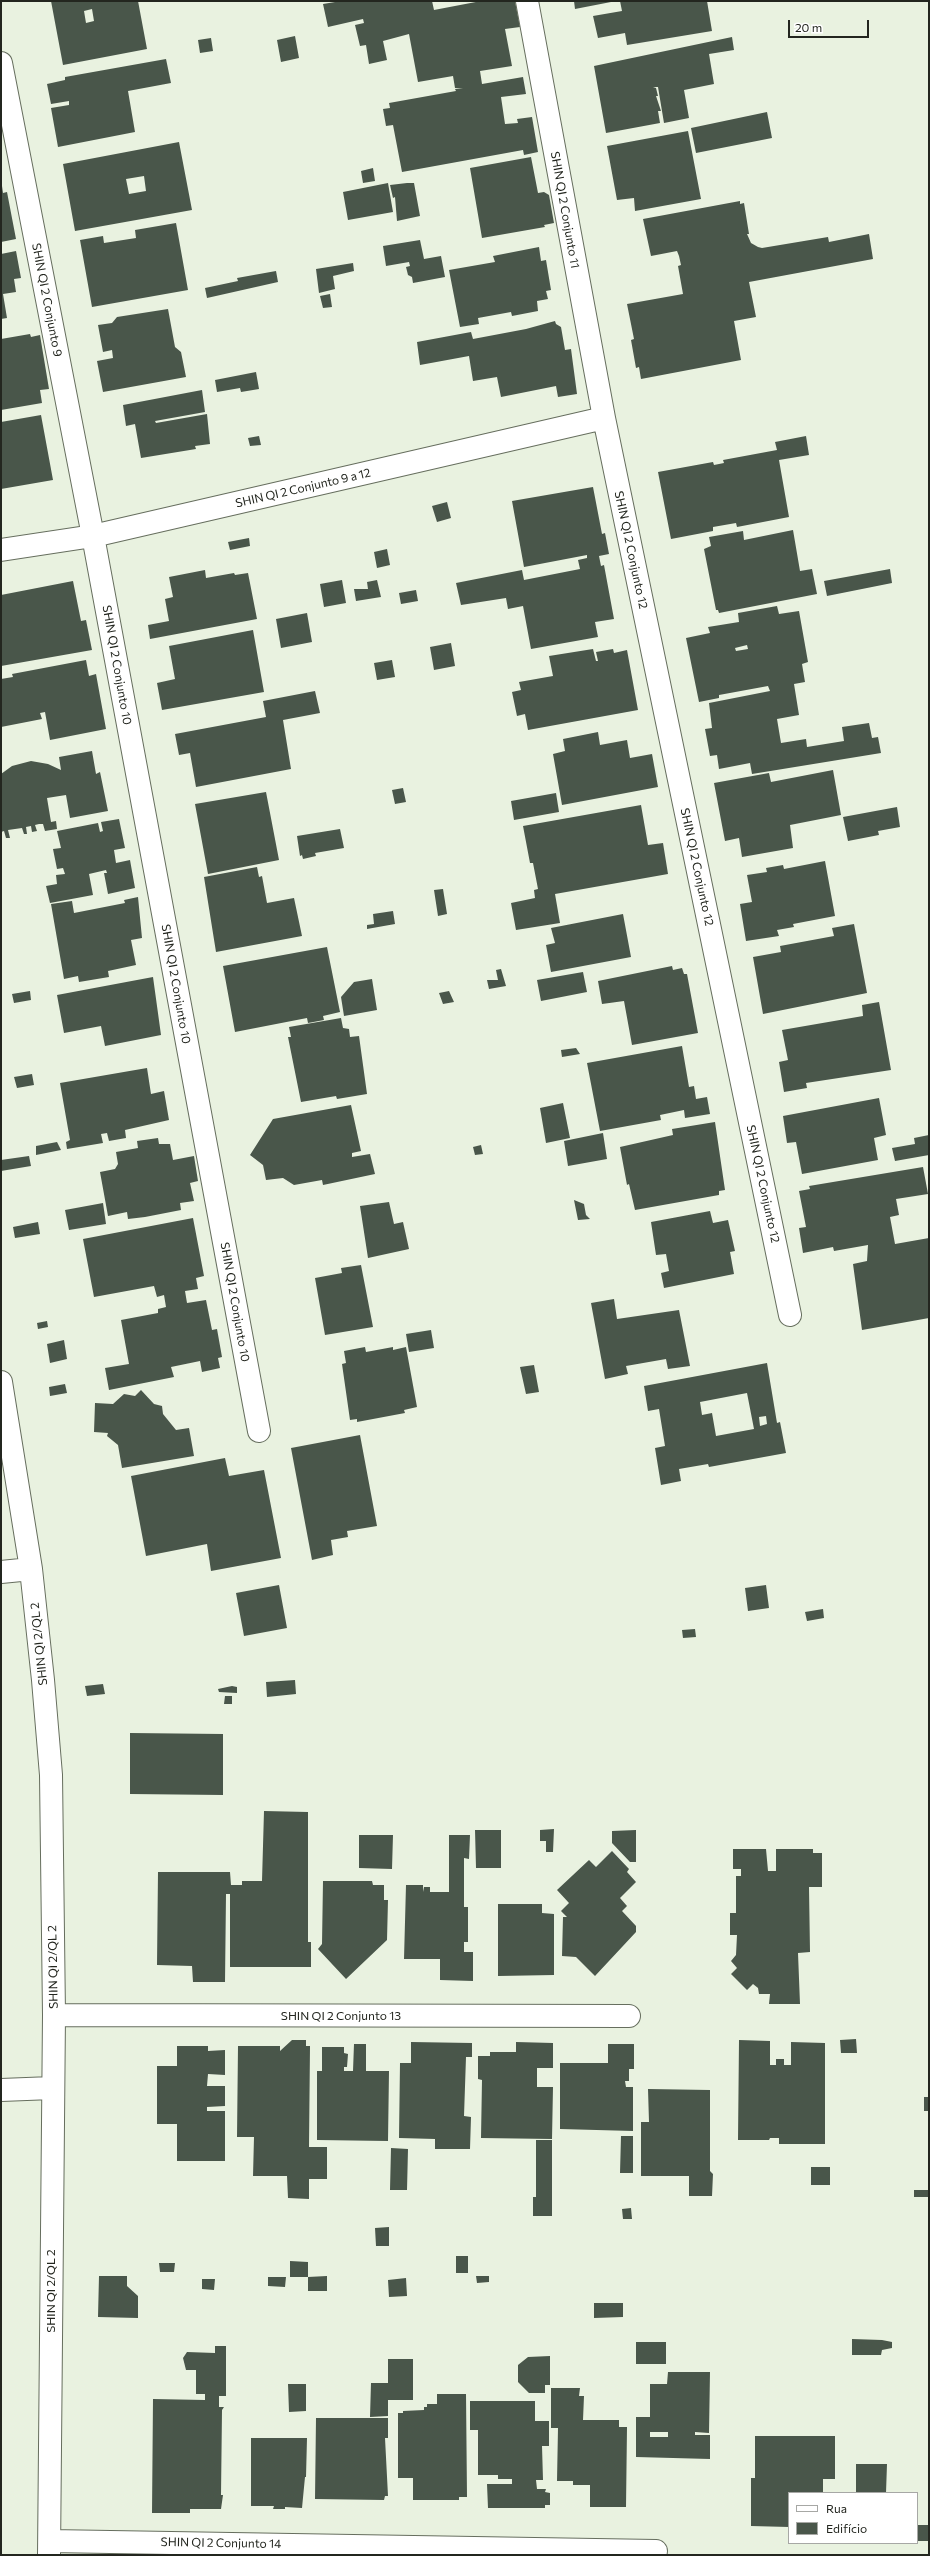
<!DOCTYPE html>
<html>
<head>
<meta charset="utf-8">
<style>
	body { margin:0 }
	#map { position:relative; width:930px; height:2556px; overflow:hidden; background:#e9f2e0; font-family:Commissioner,sans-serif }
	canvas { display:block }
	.frame { position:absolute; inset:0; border:2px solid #23261f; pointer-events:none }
	.legend { position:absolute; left:788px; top:2492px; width:130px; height:52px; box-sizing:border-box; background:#fff; border:1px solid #a7a8a5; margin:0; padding:5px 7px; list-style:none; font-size:12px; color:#23261f }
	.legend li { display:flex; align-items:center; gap:8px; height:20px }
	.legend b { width:20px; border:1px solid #a7a8a5 }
	.scale { position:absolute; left:788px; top:20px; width:81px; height:18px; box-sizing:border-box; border:2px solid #23261f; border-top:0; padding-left:5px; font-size:12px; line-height:14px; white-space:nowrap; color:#23261f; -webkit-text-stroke:3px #fff; paint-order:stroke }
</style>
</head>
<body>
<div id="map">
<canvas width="930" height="2556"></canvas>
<div class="frame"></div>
<ul class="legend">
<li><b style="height:5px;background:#fff"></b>Rua</li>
<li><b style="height:11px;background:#49564a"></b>Edifício</li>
</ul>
<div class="scale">20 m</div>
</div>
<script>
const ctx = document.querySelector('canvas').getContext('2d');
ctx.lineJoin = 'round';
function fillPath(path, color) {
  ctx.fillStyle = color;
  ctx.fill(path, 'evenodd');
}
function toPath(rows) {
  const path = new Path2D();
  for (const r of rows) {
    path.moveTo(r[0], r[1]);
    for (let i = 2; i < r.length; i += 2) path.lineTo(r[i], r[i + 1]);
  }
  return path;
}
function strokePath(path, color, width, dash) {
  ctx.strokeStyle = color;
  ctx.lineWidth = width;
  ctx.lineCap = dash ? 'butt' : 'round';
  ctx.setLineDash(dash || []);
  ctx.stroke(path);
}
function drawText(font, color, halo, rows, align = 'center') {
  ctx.font = font + ' Commissioner,sans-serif';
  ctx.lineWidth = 4;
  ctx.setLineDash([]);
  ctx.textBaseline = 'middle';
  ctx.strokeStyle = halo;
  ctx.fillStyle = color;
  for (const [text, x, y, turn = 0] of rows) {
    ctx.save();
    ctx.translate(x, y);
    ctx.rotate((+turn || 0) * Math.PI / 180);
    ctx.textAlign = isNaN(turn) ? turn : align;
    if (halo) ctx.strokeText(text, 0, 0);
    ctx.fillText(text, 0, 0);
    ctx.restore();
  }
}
const building = toPath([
	[51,1,138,1,147,49,63,65],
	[92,9,94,21,86,23,84,11],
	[341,1,432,1,434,10,481,1,515,1,520,27,505,29,512,66,480,71,482,84,523,77,526,94,501,97,505,124,518,123,517,119,532,117,538,152,524,155,523,150,402,172,393,125,386,126,383,109,390,108,389,103,456,91,455,89,463,88,455,88,453,76,418,82,409,34,383,41,387,60,369,64,366,45,360,46,355,25,364,23,363,19,328,27,323,4],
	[574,1,611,1,611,2,575,9],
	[620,1,707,1,712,31,627,45,625,33,598,38,593,16,622,11],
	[295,36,299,58,281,62,277,40],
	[732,37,734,50,709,54,714,84,684,90,689,118,664,123,658,87,653,87,656,88,658,96,656,96,661,111,658,111,660,123,606,133,594,66],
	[211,38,213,51,200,53,198,40],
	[166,59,171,83,128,91,135,132,58,147,51,108,69,105,69,101,51,104,47,84,65,80,65,77],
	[767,112,772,138,696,153,691,128],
	[688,131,701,199,635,211,634,198,617,200,607,146],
	[179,142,192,210,75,231,63,164],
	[144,176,146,191,129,194,126,179],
	[531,157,538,193,544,192,549,195,554,223,544,225,545,227,482,238,470,168],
	[373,168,375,181,363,183,361,171],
	[388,183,393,212,348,220,343,192],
	[407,183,414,183,420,216,397,221,395,197,393,198,390,185],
	[2,186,3,193,7,192,16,239,1,242],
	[740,201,740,204,744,203,749,234,747,234,751,243,758,247,762,248,828,237,829,242,869,234,873,259,749,282,756,317,734,321,741,360,641,379,639,367,636,368,631,340,634,339,627,304,683,294,678,266,681,265,679,256,677,251,651,256,643,219],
	[176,223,188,290,92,307,80,240,103,236,104,243,136,238,135,230],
	[420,240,424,259,441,256,445,277,413,283,412,277,408,275,406,267,410,266,409,262,386,266,383,246],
	[539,247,541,261,546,260,551,290,546,291,548,299,537,301,538,311,512,316,511,312,478,318,479,324,460,327,449,270,495,262,493,256],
	[16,251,21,278,14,279,16,292,3,294,7,318,1,319,1,254],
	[353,263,354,271,333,276,335,289,319,293,316,269],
	[276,271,278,282,207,298,205,288,238,281,237,278],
	[330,294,332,307,323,308,320,296],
	[168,309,175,347,181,352,186,377,103,392,97,361,113,358,112,350,103,352,98,325,112,323,117,317],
	[555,321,556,324,561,327,565,350,571,349,577,394,558,397,556,386,501,397,497,377,473,381,469,356,420,365,417,342,471,332,473,339,526,329],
	[30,334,31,337,40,335,49,389,40,390,42,403,1,410,1,339],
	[256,372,259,389,241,392,240,388,217,392,215,380],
	[202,390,205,412,155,421,156,423,207,414,210,444,195,446,196,449,141,458,135,424,126,426,123,405],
	[41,415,53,480,1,489,1,422],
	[259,436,261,445,250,446,248,438],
	[806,436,809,455,779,460,789,517,737,527,736,523,713,527,713,531,671,539,658,472,713,462,714,465,724,463,723,460,777,450,775,442],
	[593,487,602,534,605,533,609,554,599,556,601,566,604,565,614,619,595,622,598,637,531,649,523,606,508,609,506,598,461,605,456,583,522,570,524,580,580,569,578,560,587,558,587,555,524,567,512,501],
	[447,502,451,518,437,522,432,506],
	[793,530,800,571,812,569,817,594,719,613,718,610,716,610,704,549,711,546,709,537,743,531,744,540],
	[249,538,250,546,230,550,228,542],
	[387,549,390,565,377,568,374,552],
	[890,569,892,583,827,596,824,581],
	[205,570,206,578,234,573,235,575,248,573,257,619,150,639,148,625,169,621,165,599,173,597,169,577],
	[342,580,346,603,324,607,320,584],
	[377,580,381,597,356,601,354,589,368,589,367,582],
	[73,581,81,621,86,620,92,650,1,666,1,595],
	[416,590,418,601,401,604,399,593],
	[777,606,779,614,799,611,808,662,802,664,805,682,794,684,799,715,777,719,781,743,806,739,807,747,844,741,842,727,869,723,872,738,878,737,881,753,752,774,750,763,719,769,717,755,710,756,705,729,712,728,709,703,770,691,768,686,719,695,719,698,699,702,686,638,710,633,708,627,739,622,738,613],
	[747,645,748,649,736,651,735,648],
	[307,613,312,642,281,648,276,619],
	[253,630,264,692,162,710,157,683,175,679,169,646],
	[451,643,455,666,434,670,430,647],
	[593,649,596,661,598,661,596,652,613,649,614,653,627,650,638,710,528,730,525,714,517,716,512,692,521,690,519,682,553,676,549,656],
	[86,660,89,676,96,674,106,729,50,740,45,712,40,713,42,719,1,727,1,679,13,677,12,674],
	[392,660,395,677,377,680,374,663],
	[315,691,320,713,283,720,291,769,196,787,190,753,179,755,175,734,266,717,263,701],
	[598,732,600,745,627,740,630,758,652,754,658,787,562,805,553,754,565,751,563,739],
	[92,751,96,774,100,772,108,811,70,818,66,795,47,798,51,822,56,821,57,829,45,831,43,824,39,824,35,825,37,831,32,832,31,826,26,827,27,834,24,834,22,828,8,830,10,838,6,838,4,831,1,832,1,774,12,766,31,761,48,764,61,770,59,757],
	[833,770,841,815,790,825,793,848,742,857,739,838,725,841,714,783,769,773,771,782],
	[403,788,406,802,395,804,392,790],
	[266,792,279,860,208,874,195,804],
	[556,793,559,812,514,820,511,801],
	[641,805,648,845,663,843,668,874,555,894,560,923,516,930,511,903,535,898,534,890,538,889,533,863,530,863,523,826],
	[897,807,900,827,878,831,879,835,848,841,843,817],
	[119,819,125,848,114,850,116,863,130,860,135,888,108,894,104,873,107,873,106,870,89,874,93,895,50,903,46,886,57,884,56,875,65,874,63,868,57,869,53,849,61,848,57,831,98,823,100,832,103,831,101,822],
	[340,829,344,848,315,853,316,856,303,859,302,855,300,856,297,836],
	[825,861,835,916,793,924,794,927,777,930,779,936,746,941,740,904,752,902,747,875,767,872,766,868,783,865,784,869],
	[257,867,259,877,262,876,267,903,294,898,302,936,216,952,204,877],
	[443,889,447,914,438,916,434,890],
	[138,897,142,938,131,940,136,965,108,971,109,977,79,982,78,976,64,979,51,904,72,901,74,913,125,903,124,900],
	[393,911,395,924,367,929,367,925,374,924,373,914],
	[623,914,631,957,551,972,546,945,555,943,551,928],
	[854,924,867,993,763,1014,753,957,781,952,780,946,834,936,832,928],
	[327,947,340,1012,323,1016,324,1020,308,1023,307,1018,235,1032,223,966],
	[672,966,673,970,682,968,684,974,687,974,698,1033,632,1045,624,1001,602,1004,598,981],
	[501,969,506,986,489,989,487,980,498,980,496,970],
	[583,972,587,992,541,1001,537,980],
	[153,977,161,1035,105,1046,101,1026,64,1033,57,995],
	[372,979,377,1010,344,1016,341,997,354,982],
	[30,991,31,1000,14,1003,12,994],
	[449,991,454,1002,443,1004,439,993],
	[879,1002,891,1070,806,1083,807,1088,784,1092,779,1062,788,1060,782,1030,863,1016,862,1005],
	[341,1018,343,1028,349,1029,350,1037,359,1036,367,1094,337,1099,336,1096,301,1102,288,1037,291,1037,289,1027],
	[682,1046,689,1087,694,1086,696,1099,707,1097,710,1114,685,1118,684,1110,660,1115,661,1120,600,1131,587,1063],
	[576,1048,580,1054,562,1057,561,1050],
	[147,1068,151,1094,164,1091,169,1120,125,1130,126,1138,109,1141,107,1133,101,1134,103,1143,67,1149,66,1142,70,1140,60,1083],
	[32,1074,34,1085,17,1088,14,1077],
	[879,1098,886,1135,874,1138,878,1160,802,1174,796,1142,787,1143,783,1116],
	[563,1103,570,1138,546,1143,540,1108],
	[351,1105,361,1151,352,1153,352,1157,370,1154,375,1174,323,1185,322,1180,294,1185,283,1178,266,1180,263,1165,250,1155,273,1119],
	[715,1122,725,1190,719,1191,719,1195,635,1210,629,1184,627,1185,620,1147,673,1135,672,1129],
	[603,1133,607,1159,568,1166,564,1141],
	[929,1135,929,1155,895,1161,892,1148,915,1144,914,1138],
	[158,1138,159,1144,170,1144,173,1160,194,1156,198,1181,190,1183,194,1201,180,1203,181,1210,145,1217,128,1219,127,1212,108,1216,100,1172,115,1169,118,1164,116,1152,138,1148,137,1141],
	[57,1142,61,1150,36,1155,36,1146],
	[481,1145,483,1154,475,1155,473,1147],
	[29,1156,31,1166,1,1171,1,1160],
	[923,1167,928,1194,896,1199,899,1215,890,1217,895,1244,929,1238,929,1318,862,1330,853,1264,867,1261,868,1245,834,1251,833,1247,803,1253,799,1228,806,1227,799,1191,810,1189,809,1186],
	[574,1200,584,1204,586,1215,590,1219,578,1220],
	[389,1202,394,1224,403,1222,409,1249,368,1258,360,1206],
	[103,1203,106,1224,69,1230,65,1210],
	[710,1211,713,1223,728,1220,735,1251,730,1252,734,1274,664,1288,661,1273,669,1271,666,1254,656,1255,651,1222],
	[193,1218,204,1276,196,1278,198,1289,185,1291,187,1303,206,1300,212,1330,217,1329,222,1357,218,1358,220,1368,202,1372,200,1361,171,1367,174,1377,109,1390,105,1368,129,1364,121,1320,158,1313,158,1309,166,1307,164,1295,157,1297,154,1286,94,1297,83,1239],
	[38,1222,40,1234,15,1238,13,1227],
	[361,1265,373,1327,325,1335,315,1278,342,1273,341,1268],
	[614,1299,617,1319,679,1310,690,1366,668,1369,666,1359,626,1366,628,1374,605,1379,591,1303],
	[47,1321,48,1327,38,1329,37,1323],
	[431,1330,434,1348,409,1352,406,1334],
	[64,1340,67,1359,50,1363,47,1344],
	[365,1347,366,1352,393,1347,393,1350,406,1347,417,1407,404,1410,405,1413,357,1422,357,1419,350,1420,342,1364,346,1363,344,1351],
	[767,1363,777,1423,780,1422,786,1453,709,1467,708,1464,679,1469,681,1481,661,1485,655,1448,665,1446,659,1409,648,1411,644,1386],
	[747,1393,754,1429,716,1436,712,1413,702,1415,700,1402],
	[766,1416,767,1424,760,1426,759,1417],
	[534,1365,539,1392,526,1394,520,1367],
	[65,1384,67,1393,50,1396,49,1387],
	[141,1390,154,1404,162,1406,163,1414,176,1430,189,1428,194,1456,122,1468,118,1445,107,1436,108,1433,94,1432,95,1403,113,1404,124,1394,135,1396],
	[360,1435,377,1526,347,1531,348,1537,331,1540,333,1555,312,1560,291,1448],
	[225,1458,229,1476,264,1470,281,1558,211,1571,207,1544,146,1556,131,1476],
	[279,1585,287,1628,244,1636,236,1593],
	[766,1585,769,1608,748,1611,745,1588],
	[823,1609,824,1618,807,1621,805,1612],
	[695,1629,696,1637,683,1638,682,1630],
	[295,1680,296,1694,267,1697,266,1682],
	[103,1684,105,1694,87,1696,85,1686],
	[232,1686,237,1687,237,1693,219,1692,218,1689],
	[225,1696,232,1696,232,1704,224,1704],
	[130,1733,223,1734,223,1795,130,1794],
	[264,1811,308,1812,308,1942,311,1942,311,1967,230,1967,230,1894,226,1894,225,1982,193,1982,192,1966,157,1965,158,1872,230,1872,231,1885,242,1885,242,1881,262,1881],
	[554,1829,553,1852,546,1852,546,1841,540,1841,540,1830],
	[475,1830,501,1830,501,1868,476,1868],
	[636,1830,636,1862,630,1862,612,1843,612,1831],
	[359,1835,393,1835,392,1869,359,1868],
	[449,1835,470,1835,469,1859,464,1858,464,1907,468,1907,468,1942,464,1942,464,1952,473,1952,473,1981,440,1980,440,1959,404,1959,406,1885,423,1885,423,1892,424,1887,430,1887,430,1892,449,1892],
	[733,1849,766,1849,768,1871,776,1871,776,1849,813,1849,813,1853,822,1853,822,1887,809,1887,810,1952,798,1953,800,2004,769,2004,770,1994,759,1994,758,1988,753,1984,747,1990,731,1974,737,1968,731,1961,736,1955,737,1935,730,1935,730,1913,736,1913,736,1876,741,1876,741,1869,733,1869],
	[612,1851,629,1869,627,1872,636,1882,620,1898,627,1906,622,1911,636,1926,636,1932,595,1976,576,1957,562,1956,563,1917,567,1917,561,1911,569,1903,557,1890,589,1860,596,1867],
	[323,1881,372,1881,373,1885,384,1885,384,1900,388,1900,387,1940,346,1979,318,1949,322,1944],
	[498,1904,542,1904,542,1913,554,1914,554,1975,498,1976],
	[856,2039,857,2053,841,2053,840,2040],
	[292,2040,306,2040,306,2046,310,2046,309,2147,327,2147,327,2179,309,2179,309,2199,288,2198,287,2176,253,2176,254,2137,237,2137,238,2046,280,2046,280,2051],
	[739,2040,770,2041,770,2065,776,2065,776,2059,784,2059,784,2065,791,2065,791,2042,825,2043,825,2144,779,2144,779,2138,770,2138,769,2140,738,2140],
	[411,2042,472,2043,472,2057,466,2057,464,2116,471,2117,470,2149,435,2149,435,2139,399,2138,400,2063,411,2063],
	[516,2042,553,2043,553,2068,537,2068,537,2087,553,2087,552,2139,481,2138,482,2080,478,2079,478,2056,490,2056,490,2052,516,2052],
	[354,2044,366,2044,366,2071,389,2071,388,2141,317,2140,317,2071,322,2071,322,2047,344,2047,344,2053,348,2054,347,2067,344,2067,344,2071,353,2071],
	[608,2044,634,2044,634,2069,629,2069,629,2081,625,2081,626,2087,633,2087,633,2131,560,2129,560,2063,608,2063],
	[177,2046,208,2046,208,2051,225,2050,225,2075,208,2074,207,2086,225,2086,225,2106,207,2107,207,2111,225,2111,225,2161,177,2161,177,2124,157,2124,157,2066,177,2066],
	[648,2089,710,2090,710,2171,713,2174,712,2196,689,2196,689,2176,641,2176,641,2122,649,2122],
	[924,2097,929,2097,929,2111,924,2111],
	[621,2136,633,2136,633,2173,620,2173],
	[536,2140,552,2140,552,2216,533,2216,533,2197,536,2197],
	[391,2148,408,2149,407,2190,390,2190],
	[811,2167,830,2167,830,2185,811,2185],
	[914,2190,929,2190,929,2197,914,2197],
	[631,2208,632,2219,623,2219,622,2209],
	[389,2227,389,2246,376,2246,375,2228],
	[456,2256,468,2256,468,2273,456,2273],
	[290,2261,308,2262,308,2277,290,2277],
	[159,2263,175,2263,174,2272,160,2272],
	[99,2276,127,2276,127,2286,138,2296,138,2318,98,2317],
	[327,2276,327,2291,308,2291,308,2277],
	[476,2276,489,2276,489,2282,477,2283],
	[268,2277,286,2277,285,2287,268,2286],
	[406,2278,407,2296,389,2297,388,2280],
	[202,2279,215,2279,214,2290,202,2289],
	[594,2303,623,2303,623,2317,594,2318],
	[852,2339,882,2340,892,2342,892,2348,882,2350,881,2355,852,2355],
	[636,2342,666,2342,666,2364,636,2364],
	[215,2346,226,2346,226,2396,219,2396,219,2407,224,2407,222,2410,221,2495,223,2495,221,2509,190,2509,190,2513,152,2513,153,2399,205,2400,205,2394,196,2394,196,2370,186,2370,183,2358,187,2352,215,2353],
	[550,2356,550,2385,545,2385,545,2393,529,2393,518,2382,518,2365,528,2357],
	[388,2359,413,2359,413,2400,388,2400,388,2416,370,2417,371,2383,388,2383],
	[668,2372,710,2372,709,2433,695,2432,695,2435,710,2435,710,2459,636,2457,636,2417,650,2417,650,2384,667,2384],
	[650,2432,668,2432,668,2437,650,2437],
	[288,2384,306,2384,306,2411,289,2412],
	[551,2388,580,2388,579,2396,584,2396,583,2420,619,2420,619,2427,627,2427,626,2507,590,2507,590,2485,573,2485,573,2481,557,2481,558,2428,551,2428],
	[437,2394,466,2394,467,2497,459,2497,459,2500,413,2500,413,2478,398,2478,398,2413,403,2413,403,2411,424,2410,424,2407,427,2407,427,2404,437,2404],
	[470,2401,535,2401,535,2421,549,2421,549,2446,542,2446,543,2480,536,2480,537,2489,546,2489,545,2492,550,2493,550,2505,545,2505,545,2508,488,2508,487,2484,512,2484,512,2479,498,2479,498,2475,478,2475,478,2430,470,2430],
	[316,2418,388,2418,388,2438,385,2438,388,2496,385,2496,384,2500,315,2499],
	[755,2436,835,2436,835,2479,823,2479,823,2493,789,2493,789,2527,751,2526,751,2478,755,2478],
	[251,2438,307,2438,306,2477,305,2477,302,2508,285,2507,285,2509,273,2509,274,2506,251,2506],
	[856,2464,887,2464,886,2493,856,2493],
	[917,2525,929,2525,929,2541,917,2541]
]);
const minor = toPath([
	[527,1,604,418,790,1315],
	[1,63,93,536,259,1431],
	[1,550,93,536,604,418],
	[1,1382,31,1569,43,1680,51,1775,54,2015,49,2555],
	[1,1572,31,1569],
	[54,2015,629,2016],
	[1,2090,52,2088],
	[50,2541,656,2551]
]);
const streetNames = [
	["SHIN QI 2 Conjunto 11",565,210,80],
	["SHIN QI 2 Conjunto 9",47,300,79],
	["SHIN QI 2 Conjunto 9 a 12",303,488,-13],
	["SHIN QI 2 Conjunto 12",631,550,78],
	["SHIN QI 2 Conjunto 10",117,665,80],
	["SHIN QI 2 Conjunto 12",697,867,78],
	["SHIN QI 2 Conjunto 10",176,984,80],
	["SHIN QI 2 Conjunto 12",763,1184,78],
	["SHIN QI 2 Conjunto 10",235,1302,80],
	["SHIN QI 2/QL 2",39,1644,-96],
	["SHIN QI 2/QL 2",53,1967,-91],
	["SHIN QI 2 Conjunto 13",341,2016],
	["SHIN QI 2/QL 2",51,2291,-90],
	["SHIN QI 2 Conjunto 14",221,2543,1]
];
fillPath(building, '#49564a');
strokePath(minor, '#666e5e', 24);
strokePath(minor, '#fff', 22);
drawText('12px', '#23261f', '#fff', streetNames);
</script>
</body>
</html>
